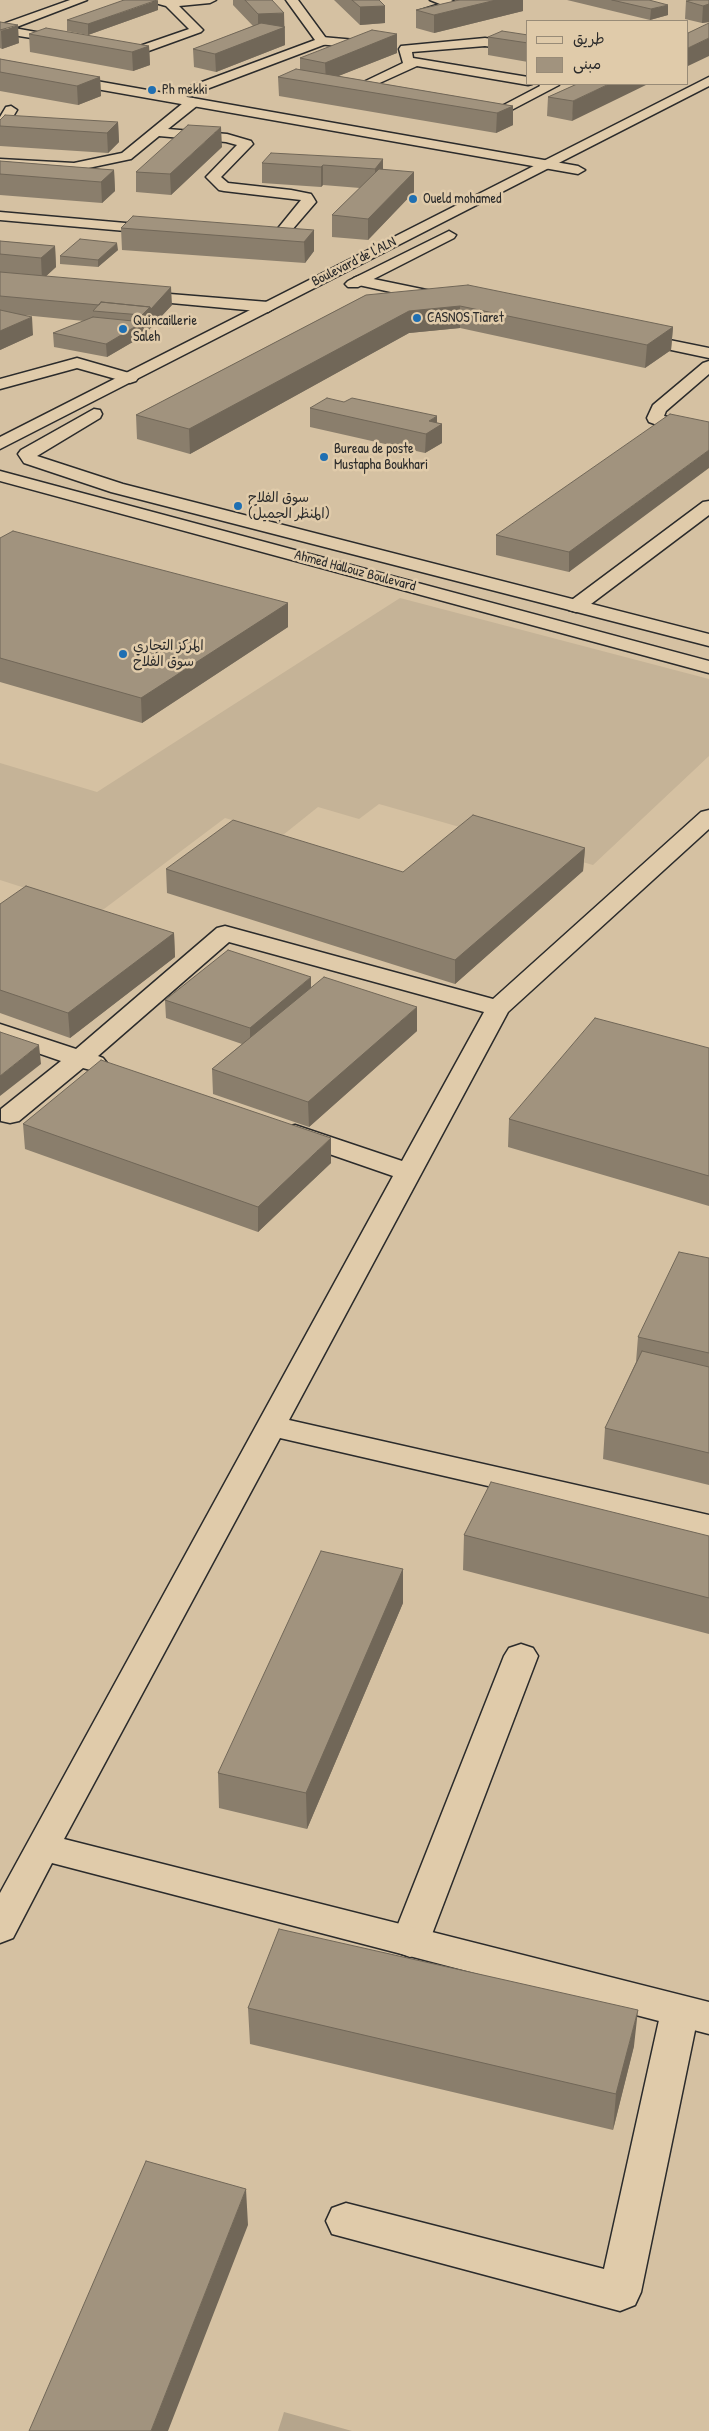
<!DOCTYPE html>
<html>
<head>
<meta charset="utf-8">
<style>
	body { margin:0 }
	#map { position:relative; width:709px; height:2431px; overflow:hidden; background:#d5c1a2; font-family:"Patrick Hand","Playpen Sans Arabic",sans-serif }
	canvas { display:block }
	.legend { position:absolute; left:526px; top:20px; width:162px; height:65px; box-sizing:border-box; background:#e0cbaa; border:1px solid #988b77; margin:0; padding:6px 9px; list-style:none; font-size:15px; color:#2b2b2b }
	.legend li { display:flex; align-items:center; gap:10px; height:25px }
	.legend b { width:25px; border:1px solid #988b77 }
</style>
</head>
<body>
<div id="map">
<canvas width="709" height="2431"></canvas>
<ul class="legend">
<li><b style="height:6px;background:#e0cbaa"></b>طريق</li>
<li><b style="height:14px;background:#a1937e"></b>مبنى</li>
</ul>
</div>
<script>
const ctx = document.querySelector('canvas').getContext('2d');
ctx.lineJoin = 'round';
function fillPath(path, color) {
  ctx.fillStyle = color;
  ctx.fill(path, 'evenodd');
}
function toPath(rows) {
  const path = new Path2D();
  for (const r of rows) {
    path.moveTo(r[0], r[1]);
    for (let i = 2; i < r.length; i += 2) path.lineTo(r[i], r[i + 1]);
  }
  return path;
}
function strokePath(path, color, width, dash) {
  ctx.strokeStyle = color;
  ctx.lineWidth = width;
  ctx.lineCap = dash ? 'butt' : 'round';
  ctx.setLineDash(dash || []);
  ctx.stroke(path);
}
function drawText(font, color, halo, rows, align = 'center') {
  ctx.font = font + ' "Patrick Hand","Playpen Sans Arabic",sans-serif';
  ctx.lineWidth = 5;
  ctx.setLineDash([]);
  ctx.textBaseline = 'middle';
  ctx.strokeStyle = halo;
  ctx.fillStyle = color;
  for (const [text, x, y, turn = 0] of rows) {
    ctx.save();
    ctx.translate(x, y);
    ctx.rotate((+turn || 0) * Math.PI / 180);
    ctx.textAlign = isNaN(turn) ? turn : align;
    if (halo) ctx.strokeText(text, 0, 0);
    ctx.fillText(text, 0, 0);
    ctx.restore();
  }
}
const built = toPath([
	[400,598,709,679,709,756,593,865,379,804,359,819,318,807,283,835,225,818,100,912,0,880,0,763,97,792]
]);
const green = toPath([
	[284,2412,352,2431,278,2431]
]);
const lane = toPath([
	[70,0,87,0,14,28,69,38,71,41,69,44,0,33,0,25,70,0],
	[154,0,216,0,210,3,179,6,203,30,201,32,132,57,110,53,108,50,110,47,131,49,189,29,166,6,155,3,154,0],
	[430,0,451,0,459,4,457,6,426,15,418,15,418,11,440,4,430,0],
	[322,37,378,42,384,46,378,50,318,44,316,41,318,38,322,37],
	[485,38,528,44,528,52,485,46,412,52,413,58,528,77,528,84,532,84,528,85,417,66,373,86,387,88,389,91,387,94,359,91,353,87,403,63,399,49,401,46,485,38],
	[539,84,559,85,500,116,472,110,471,107,477,103,498,108,540,86,539,84],
	[77,358,136,375,138,378,136,381,130,383,77,368,0,389,0,379,77,358],
	[709,361,709,374,666,411,664,416,709,428,709,438,668,429,649,422,647,418,653,405,703,363,709,361],
	[521,1644,533,1648,538,1656,429,1942,423,1952,410,1957,397,1952,391,1942,504,1656,509,1648,521,1644],
	[680,1996,693,2000,699,2011,641,2292,635,2305,620,2311,332,2234,326,2221,332,2208,346,2203,604,2269,661,2011,667,2000,680,1996]
]);
const street = toPath([
	[286,0,298,0,328,41,326,44,175,101,167,101,165,98,167,95,315,40,286,0],
	[193,98,199,102,198,105,168,129,227,134,251,141,253,144,221,177,228,183,291,190,311,194,313,197,316,202,285,238,268,243,253,242,246,238,253,234,267,235,275,232,301,200,224,191,219,190,206,177,237,145,226,142,159,136,131,159,74,171,0,167,0,159,74,163,122,153,188,99,193,98],
	[11,106,17,110,5,130,0,131,0,117,6,107,11,106],
	[0,212,160,226,167,230,160,234,0,220,0,212],
	[359,276,446,294,454,299,446,304,354,284,351,281,354,278,359,276],
	[133,291,268,302,276,307,268,312,128,299,125,296,133,291],
	[635,333,709,348,709,358,629,341,627,338,635,333],
	[709,501,709,515,583,610,576,612,569,610,566,606,569,602,703,502,709,501],
	[709,810,709,829,508,1012,289,1420,709,1515,709,1537,280,1438,64,1839,709,2002,709,2034,52,1863,13,1938,0,1943,0,1893,393,1176,286,1139,282,1133,286,1127,295,1125,402,1161,484,1012,229,942,98,1056,103,1058,107,1063,103,1068,94,1071,83,1068,19,1121,10,1123,1,1121,1,1109,61,1061,0,1040,0,1024,76,1049,217,928,225,926,493,999,701,812,709,810]
]);
const secondary = toPath([
	[0,64,578,166,585,170,578,174,0,72,0,64]
]);
const primary = toPath([
	[709,77,709,86,0,449,0,437,709,77],
	[449,231,456,235,454,238,358,287,348,287,345,284,348,281,449,231],
	[94,409,100,410,102,414,100,418,37,456,123,484,709,634,709,646,111,492,24,463,18,454,21,450,94,409],
	[0,471,709,661,709,673,0,481,0,471]
]);
const wall = toPath([
	[233,0,272,0,284,27,285,27,285,45,216,72,194,67,193,49,253,26,233,5],
	[334,0,379,0,385,6,385,23,360,25],
	[459,0,523,0,523,11,434,33,416,28,416,10],
	[567,0,649,0,668,15,650,20],
	[709,0,709,22,702,23,685,19,686,1],
	[158,10,88,35,67,31,67,20],
	[0,22,19,43,2,49,0,48],
	[29,34,149,46,150,65,133,71,30,52],
	[397,34,397,53,338,76,513,106,513,125,496,133,279,96,278,77,300,70,300,58],
	[528,35,528,62,488,55,488,37],
	[0,59,100,77,101,96,78,105,0,91],
	[577,84,572,121,547,116,548,97],
	[0,120,118,122,119,142,108,153,0,146],
	[222,147,171,195,136,192,136,172],
	[383,159,383,169,414,192,368,240,332,237,332,215,360,188,323,185,321,187,262,183,262,163],
	[0,161,114,170,115,191,102,203,0,195],
	[121,228,314,230,314,251,305,263,122,250],
	[0,241,55,246,56,267,46,276,172,305,143,336,107,357,54,347,53,333,84,321,23,315,33,335,0,350],
	[118,250,98,267,60,264,60,256],
	[366,295,673,327,671,350,645,368,460,328,409,333,190,454,137,439,136,415],
	[344,402,442,424,442,443,425,453,310,427,310,408],
	[709,422,569,572,496,555,496,535],
	[0,538,288,603,288,627,142,723,0,682],
	[585,848,583,871,455,984,167,893,166,869,403,872],
	[0,904,174,933,175,957,70,1038,0,1013],
	[311,987,417,1031,309,1127,213,1094,212,1069,242,1044,166,1018,165,1000],
	[709,1048,709,1206,508,1147,509,1119],
	[23,1124,331,1163,258,1232,25,1149],
	[709,1258,709,1485,603,1459,605,1428,636,1362,638,1337],
	[464,1535,709,1536,709,1634,463,1570],
	[403,1569,403,1603,307,1829,219,1808,218,1773],
	[248,2008,634,2046,613,2130,250,2044]
]);
const shadedWall = toPath([
	[158,0,158,10,88,35,88,24],
	[496,0,523,0,523,11,434,33,434,15],
	[709,4,709,22,702,23,703,6],
	[668,5,668,15,650,20,651,9],
	[385,6,385,23,360,25,360,7],
	[284,13,285,45,216,72,215,54,258,32,258,14],
	[18,25,19,43,2,49,1,31],
	[397,34,397,53,326,81,325,63],
	[709,38,709,56,688,66,688,48],
	[149,46,150,65,133,71,132,52],
	[100,77,101,96,78,105,77,86],
	[609,84,648,84,572,121,573,101],
	[513,106,513,125,496,133,497,113],
	[118,122,119,142,108,153,107,133],
	[221,127,222,147,171,195,170,174],
	[383,159,383,180,375,189,375,169],
	[323,165,323,185,321,187,321,167],
	[114,170,115,191,102,203,101,182],
	[414,172,414,192,368,240,368,219],
	[314,230,314,251,305,263,304,242],
	[117,243,118,250,98,267,98,260],
	[55,246,56,267,42,280,41,258],
	[171,287,172,305,143,336,107,357,106,344,143,322,142,315],
	[460,306,460,328,409,333,190,454,189,429,409,311],
	[32,317,33,335,0,350,0,331],
	[673,327,671,350,645,368,647,345],
	[437,416,437,427,442,424,442,443,425,453,426,434,429,421],
	[709,450,709,468,569,572,569,552],
	[288,603,288,627,142,723,141,698],
	[585,848,583,871,455,984,455,960],
	[174,933,175,957,70,1038,68,1013],
	[311,977,311,996,250,1047,250,1028],
	[417,1007,417,1031,309,1127,308,1102],
	[39,1045,41,1064,0,1096,0,1076],
	[331,1138,331,1163,258,1232,258,1207],
	[403,1569,403,1603,307,1829,306,1793],
	[638,2010,634,2046,613,2130,616,2094],
	[246,2189,248,2225,168,2431,151,2431]
]);
const building = toPath([
	[124,0,157,0,88,24,67,20,124,0],
	[245,0,272,0,284,13,258,14,245,0],
	[352,0,379,0,385,6,360,7,352,0],
	[459,0,496,0,434,15,416,10,459,0],
	[612,0,649,0,668,5,651,9,612,0],
	[692,0,709,0,709,4,703,6,686,1,692,0],
	[0,22,18,25,0,30,0,22],
	[261,23,285,27,215,54,193,49,261,23],
	[709,23,709,38,688,48,688,33,709,23],
	[46,28,149,46,132,52,29,34,46,28],
	[372,30,397,34,325,63,300,58,372,30],
	[502,31,528,35,528,43,488,37,502,31],
	[0,59,100,77,77,86,0,72,0,59],
	[296,69,513,106,497,113,278,77,296,69],
	[577,84,609,84,573,101,548,97,577,84],
	[5,115,118,122,107,133,0,126,0,120,5,115],
	[188,125,221,127,170,174,136,172,188,125],
	[271,153,383,159,375,169,323,165,321,167,262,163,271,153],
	[0,161,114,170,101,182,0,174,0,161],
	[379,169,414,172,368,219,332,215,379,169],
	[133,216,314,230,304,242,121,228,133,216],
	[80,239,117,243,98,260,60,256,80,239],
	[0,241,55,246,41,258,0,254,0,241],
	[0,272,171,287,151,309,150,307,101,302,99,305,0,296,0,272],
	[468,285,673,327,647,345,460,306,409,311,189,429,136,415,366,295,468,285],
	[101,302,150,307,142,315,93,311,101,302],
	[0,310,32,317,0,331,0,310],
	[93,317,143,322,106,344,53,333,93,317],
	[327,398,344,402,352,398,437,416,429,421,442,424,426,434,310,408,327,398],
	[670,414,709,422,709,450,569,552,496,535,670,414],
	[13,531,288,603,141,698,0,658,0,538,13,531],
	[473,815,585,848,455,960,166,869,233,820,403,872,473,815],
	[26,886,174,933,68,1013,0,990,0,904,26,886],
	[228,950,311,977,250,1028,165,1000,228,950],
	[324,977,417,1007,308,1102,212,1069,324,977],
	[595,1018,709,1048,709,1176,509,1119,595,1018],
	[0,1032,39,1045,0,1076,0,1032],
	[101,1060,331,1138,258,1207,23,1124,101,1060],
	[679,1252,709,1258,709,1353,638,1337,679,1252],
	[642,1351,709,1367,709,1453,605,1428,642,1351],
	[491,1482,709,1536,709,1598,464,1535,491,1482],
	[321,1551,403,1569,306,1793,218,1773,321,1551],
	[279,1929,638,2010,616,2094,248,2008,279,1929],
	[146,2161,246,2189,151,2431,29,2431,146,2161]
]);
const markers = [
	[152,90,5,"#1f6fb2"],
	[413,199,5,"#1f6fb2"],
	[417,318,5,"#1f6fb2"],
	[123,329,5,"#1f6fb2"],
	[324,457,5,"#1f6fb2"],
	[238,506,5,"#1f6fb2"],
	[123,654,5,"#1f6fb2"]
];
const farPoinames = [
	["Ph mekki",162,90],
	["Oueld mohamed",423,199],
	["CASNOS Tiaret",427,318],
	["Quincaillerie",133,321],
	["Saleh",133,337],
	["Bureau de poste",334,449],
	["Mustapha Boukhari",334,465],
	["سوق الفلاح",248,498],
	["(المنظر الجميل)",248,514],
	["المركز التجاري",133,646],
	["سوق الفلاح",133,662]
];
const farStreetnames = [
	["Boulevard de l'ALN",354,262,-27],
	["Ahmed Hallouz Boulevard",355,571,15]
];
fillPath(built, '#c5b397');
fillPath(green, '#b5a58c');
strokePath(lane, '#2b2b2b', 3);
strokePath(street, '#2b2b2b', 3);
strokePath(secondary, '#2b2b2b', 3);
strokePath(primary, '#2b2b2b', 3);
fillPath(lane, '#e0cbaa');
fillPath(street, '#e0cbaa');
fillPath(secondary, '#e0cbaa');
fillPath(primary, '#e0cbaa');
fillPath(wall, '#8a7e6c');
fillPath(shadedWall, '#716758');
fillPath(building, '#a1937e');
strokePath(building, '#716758', 1);
for (const [x, y, r, color] of markers) {
  const dot = new Path2D();
  dot.arc(x, y, r, 0, 2 * Math.PI);
  ctx.fillStyle = color;
  ctx.fill(dot);
  strokePath(dot, '#e0cbaa', 2);
}
drawText('14px', '#2b2b2b', '#e0cbaa', farPoinames, 'left');
drawText('14px', '#2b2b2b', '#e0cbaa', farStreetnames);
</script>
</body>
</html>
